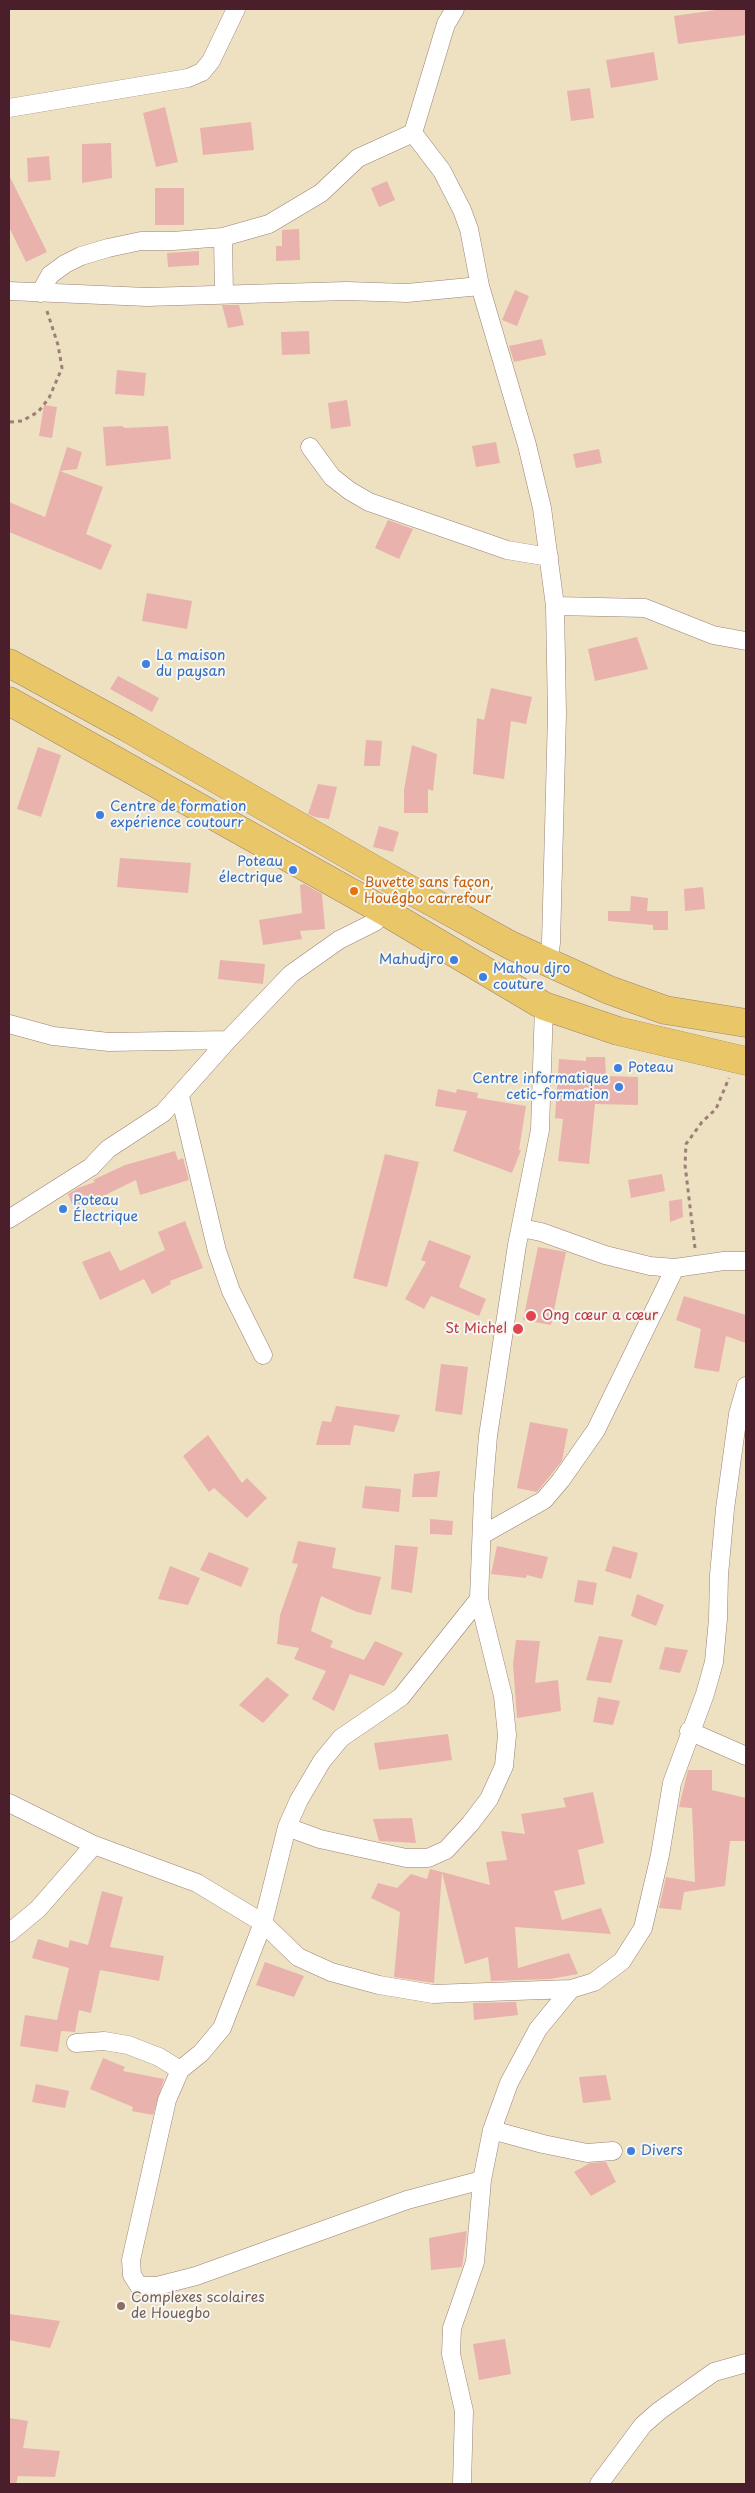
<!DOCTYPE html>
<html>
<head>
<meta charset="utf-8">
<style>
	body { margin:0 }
	#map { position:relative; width:755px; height:2493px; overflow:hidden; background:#ede1c2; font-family:"Playpen Sans",sans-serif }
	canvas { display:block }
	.frame { position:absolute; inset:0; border:10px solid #4a1f2b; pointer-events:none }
</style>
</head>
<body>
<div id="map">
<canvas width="755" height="2493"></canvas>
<div class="frame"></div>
</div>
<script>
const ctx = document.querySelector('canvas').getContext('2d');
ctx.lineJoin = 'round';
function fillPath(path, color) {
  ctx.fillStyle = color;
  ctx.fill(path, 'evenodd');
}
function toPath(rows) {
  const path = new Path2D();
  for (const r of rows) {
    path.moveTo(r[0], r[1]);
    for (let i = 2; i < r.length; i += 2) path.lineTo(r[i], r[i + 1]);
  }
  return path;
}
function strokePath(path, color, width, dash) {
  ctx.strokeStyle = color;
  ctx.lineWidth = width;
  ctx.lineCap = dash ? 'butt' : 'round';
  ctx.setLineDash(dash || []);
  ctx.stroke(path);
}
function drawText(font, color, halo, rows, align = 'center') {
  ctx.font = font + ' "Playpen Sans",sans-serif';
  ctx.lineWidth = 4;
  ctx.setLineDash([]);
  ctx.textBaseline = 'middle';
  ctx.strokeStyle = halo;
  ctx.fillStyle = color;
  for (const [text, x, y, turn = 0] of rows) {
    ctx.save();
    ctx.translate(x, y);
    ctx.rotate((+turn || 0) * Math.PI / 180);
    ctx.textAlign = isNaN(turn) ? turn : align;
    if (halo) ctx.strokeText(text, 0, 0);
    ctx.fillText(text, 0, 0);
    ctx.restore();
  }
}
const building = toPath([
	[723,9,746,9,746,35,678,44,674,16],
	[654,52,658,80,611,88,606,60],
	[590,88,594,118,571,121,567,91],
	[165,107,178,162,156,167,143,113],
	[251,122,254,150,203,155,200,128],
	[111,143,112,178,82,183,82,144],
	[49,156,51,180,28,182,27,158],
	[9,175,47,252,26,262,9,227],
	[387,181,395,200,379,207,371,188],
	[155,188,184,188,184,225,155,225],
	[299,229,300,260,276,261,276,246,282,246,282,230],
	[199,251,199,265,168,267,167,253],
	[515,290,529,296,517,326,502,320],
	[222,305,239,305,244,325,228,328],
	[309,331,310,354,282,355,281,332],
	[542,339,546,355,514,362,509,346],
	[117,370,146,373,144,396,115,394],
	[347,400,351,426,331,429,328,403],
	[44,405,57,407,52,438,39,436],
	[122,426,125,428,168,426,171,459,106,466,103,427],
	[496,442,500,463,476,467,472,446],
	[67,447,82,452,77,469,60,471,103,487,86,534,112,545,101,570,9,532,9,502,45,517],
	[599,449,602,463,576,468,573,454],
	[388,520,413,529,399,559,375,548],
	[147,593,192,601,187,629,142,621],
	[637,637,648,669,595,681,588,649],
	[118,676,159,698,152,712,110,689],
	[491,688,532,697,526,724,511,721,504,779,473,774,477,718,484,720],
	[366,740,382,741,380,766,364,766],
	[412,745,437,754,433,791,428,789,428,813,404,813,404,790],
	[38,747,61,755,41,817,17,809],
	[318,784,337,787,329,819,315,817,308,814],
	[379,826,399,832,393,852,373,847],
	[120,858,191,863,188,893,117,887],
	[304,884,322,894,325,929,300,931,302,939,263,945,259,920,302,913,300,885],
	[703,887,705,909,685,911,684,889],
	[631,896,648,898,647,911,668,911,668,930,653,930,653,925,608,921,608,911,630,911],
	[220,960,265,964,263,984,218,979],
	[586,1057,605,1057,606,1076,638,1077,638,1105,595,1104,589,1164,558,1161,563,1119,555,1118,559,1059,586,1061],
	[438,1089,456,1093,457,1089,478,1093,477,1098,526,1106,519,1150,521,1150,512,1173,453,1151,467,1111,435,1106],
	[175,1151,178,1160,183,1158,189,1180,140,1195,136,1180,95,1200,73,1207,68,1194,78,1188,95,1182,93,1180,125,1165],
	[385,1154,419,1162,387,1287,353,1278],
	[662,1174,665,1191,631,1198,628,1180],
	[682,1199,683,1217,670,1222,669,1201],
	[185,1221,203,1268,170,1281,171,1284,152,1294,144,1279,100,1300,82,1262,110,1251,120,1271,165,1250,158,1232],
	[429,1240,471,1256,459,1287,486,1299,479,1316,431,1296,424,1309,405,1299,426,1262,421,1260],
	[538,1247,566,1252,551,1325,523,1320],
	[684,1296,746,1315,746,1343,726,1336,719,1372,694,1368,701,1329,676,1320],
	[441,1364,468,1367,462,1415,435,1411],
	[336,1406,400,1415,394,1432,354,1425,350,1445,316,1445,322,1421,331,1422],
	[530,1422,568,1429,562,1461,537,1492,517,1488],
	[208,1435,242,1483,247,1478,267,1498,247,1518,214,1488,209,1492,183,1456],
	[440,1471,437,1497,412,1497,414,1474],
	[365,1486,401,1489,399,1512,362,1508],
	[430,1519,453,1521,452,1535,430,1534],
	[298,1541,336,1548,332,1568,381,1577,371,1615,357,1612,321,1596,311,1631,333,1641,330,1647,364,1660,375,1641,403,1653,384,1686,350,1674,334,1711,312,1699,326,1671,294,1659,299,1648,277,1644,280,1615,298,1564,292,1563],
	[395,1545,418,1547,412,1593,391,1589],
	[497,1546,548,1557,542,1579,527,1575,526,1578,491,1574],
	[613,1546,638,1553,631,1579,605,1571],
	[209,1552,249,1568,241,1587,200,1570],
	[170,1566,200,1578,188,1605,158,1599],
	[578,1580,597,1583,593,1605,574,1602],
	[637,1594,664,1605,656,1626,631,1616],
	[599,1636,623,1640,611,1683,586,1680],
	[516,1640,540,1641,535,1683,558,1680,561,1711,517,1718,513,1664],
	[665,1647,688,1650,680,1673,659,1669],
	[267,1677,289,1695,263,1723,239,1705],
	[598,1697,620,1701,613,1725,593,1722],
	[448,1734,452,1760,379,1770,374,1743],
	[688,1770,712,1770,712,1790,746,1798,746,1841,730,1841,725,1886,684,1892,681,1910,659,1908,666,1877,695,1882,692,1808,679,1807],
	[593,1792,604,1843,578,1850,585,1884,554,1891,562,1920,601,1908,611,1934,515,1927,518,1968,569,1953,578,1974,550,1979,491,1981,488,1957,465,1964,442,1872,490,1885,486,1862,507,1860,501,1831,525,1834,521,1814,566,1807,563,1798],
	[412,1818,416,1843,379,1841,373,1819],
	[430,1869,442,1872,434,1983,394,1977,400,1912,371,1898,378,1883,397,1888,411,1874,427,1879],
	[102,1891,123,1897,110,1947,164,1956,159,1981,100,1970,91,2013,79,2010,75,2032,61,2031,58,2052,20,2046,25,2015,57,2020,69,1968,32,1958,38,1939,68,1948,70,1940,88,1945],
	[265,1962,304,1976,294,1997,256,1985],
	[516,2002,518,2015,474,2020,473,2003],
	[103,2058,125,2067,123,2071,164,2079,153,2115,132,2111,133,2107,90,2089],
	[606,2075,611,2100,583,2103,579,2077],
	[36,2084,69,2091,65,2108,32,2102],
	[606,2162,616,2182,591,2196,574,2172,590,2163],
	[467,2231,462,2267,431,2270,429,2238],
	[9,2314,60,2321,50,2348,9,2340],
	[505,2339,511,2374,479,2380,473,2344],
	[9,2418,28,2421,23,2448,60,2451,55,2477,18,2476,16,2484,9,2484]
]);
const path = toPath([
	[10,422,22,421,38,412,49,398,62,368,58,345,46,308],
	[695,1248,685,1165,686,1144,702,1122,716,1109,729,1078]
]);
const minor = toPath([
	[9,108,188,78,202,72,211,61,236,9],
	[413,133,442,171,462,210,469,229,480,286,527,445,542,508,555,606,557,714,551,943,548,962],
	[223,237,269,224,321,193,358,158,413,133,446,24,455,9],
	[9,291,147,297,346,291,407,293,480,286],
	[40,293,50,275,65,264,81,256,108,248,141,241,173,241,223,237,224,294],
	[310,447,332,477,350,491,369,502,507,550,549,557],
	[555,606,645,608,713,635,746,641],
	[9,1024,53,1036,109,1042,228,1040],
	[180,1096,217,1251,231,1291,263,1355],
	[9,1219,91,1167,108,1149,163,1113,228,1040,291,974,339,940,375,922,384,911],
	[521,1228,541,1232,605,1255,650,1266,675,1268,724,1261,746,1261],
	[482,1535,544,1500,561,1480,596,1430,675,1268],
	[689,1731,746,1756],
	[9,1803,94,1845,197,1883,263,1923,298,1957,331,1972,379,1985,433,1994,571,1989,594,1982,622,1961,643,1928,660,1855,672,1783,705,1694,714,1662,718,1619,719,1575,725,1509,738,1414,746,1386],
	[287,1827,320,1839,406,1858,428,1858,446,1850,470,1824,489,1799,504,1766,507,1735,503,1696,479,1599],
	[9,1933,38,1909,94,1845],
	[76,2043,104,2041,128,2045,159,2057,180,2070],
	[492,2130,543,2144,587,2153,613,2151],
	[482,2180,407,2200,196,2276,157,2286,139,2286,132,2275,131,2260,167,2100,180,2070,201,2053,222,2028,263,1923,287,1827,299,1800,322,1761,341,1738,401,1697,479,1599,483,1496,488,1436,517,1245,540,1130,544,1006],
	[462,2484,464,2411,451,2354,452,2328,475,2262,482,2180,492,2130,509,2083,538,2029,571,1989],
	[599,2484,643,2425,659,2411,714,2372,746,2363]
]);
const primary = toPath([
	[9,663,128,728,387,877,510,945,609,990,665,1010,746,1023],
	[9,701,384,911,544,1006,618,1031,746,1061]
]);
const markers = [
	[146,664,5,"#3f7fe0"],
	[100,815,5,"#3f7fe0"],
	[293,870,5,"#3f7fe0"],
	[354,891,5,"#e8710a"],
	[454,960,5,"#3f7fe0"],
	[483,977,5,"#3f7fe0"],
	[618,1068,5,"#3f7fe0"],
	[619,1087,5,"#3f7fe0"],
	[63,1209,5,"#3f7fe0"],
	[531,1316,6,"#e0444e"],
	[518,1329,6,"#e0444e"],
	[631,2151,5,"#3f7fe0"],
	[121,2306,5,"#8d6e63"]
];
const shopNames = [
	["La maison",156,656],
	["du paysan",156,672],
	["Centre de formation",110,807],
	["expérience coutourr",110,823],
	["Poteau",283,862,"right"],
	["électrique",283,878,"right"],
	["Mahudjro",444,960,"right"],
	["Mahou djro",493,969],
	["couture",493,985],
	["Poteau",628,1068],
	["Centre informatique",609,1079,"right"],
	["cetic-formation",609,1095,"right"],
	["Poteau",73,1201],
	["Électrique",73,1217],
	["Divers",641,2151]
];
const foodNames = [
	["Buvette sans façon,",364,883],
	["Houêgbo carrefour",364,899]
];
const healthNames = [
	["Ong cœur a cœur",542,1316],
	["St Michel",507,1329,"right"]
];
const educationNames = [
	["Complexes scolaires",131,2298],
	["de Houegbo",131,2314]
];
fillPath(building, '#e9b2ac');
strokePath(minor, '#9c8076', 19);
strokePath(primary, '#9c8076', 29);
strokePath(path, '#9c8076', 3, [4, 4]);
strokePath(minor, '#fff', 18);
strokePath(primary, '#e9c769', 28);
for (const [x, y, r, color] of markers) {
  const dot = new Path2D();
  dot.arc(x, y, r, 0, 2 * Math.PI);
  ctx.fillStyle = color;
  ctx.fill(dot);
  strokePath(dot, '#f6f6f2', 2);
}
drawText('14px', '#366cbe', '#f6f6f2', shopNames, 'left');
drawText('14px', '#c56008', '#f6f6f2', foodNames, 'left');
drawText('14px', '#be3a42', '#f6f6f2', healthNames, 'left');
drawText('14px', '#785e54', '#f6f6f2', educationNames, 'left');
</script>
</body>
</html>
